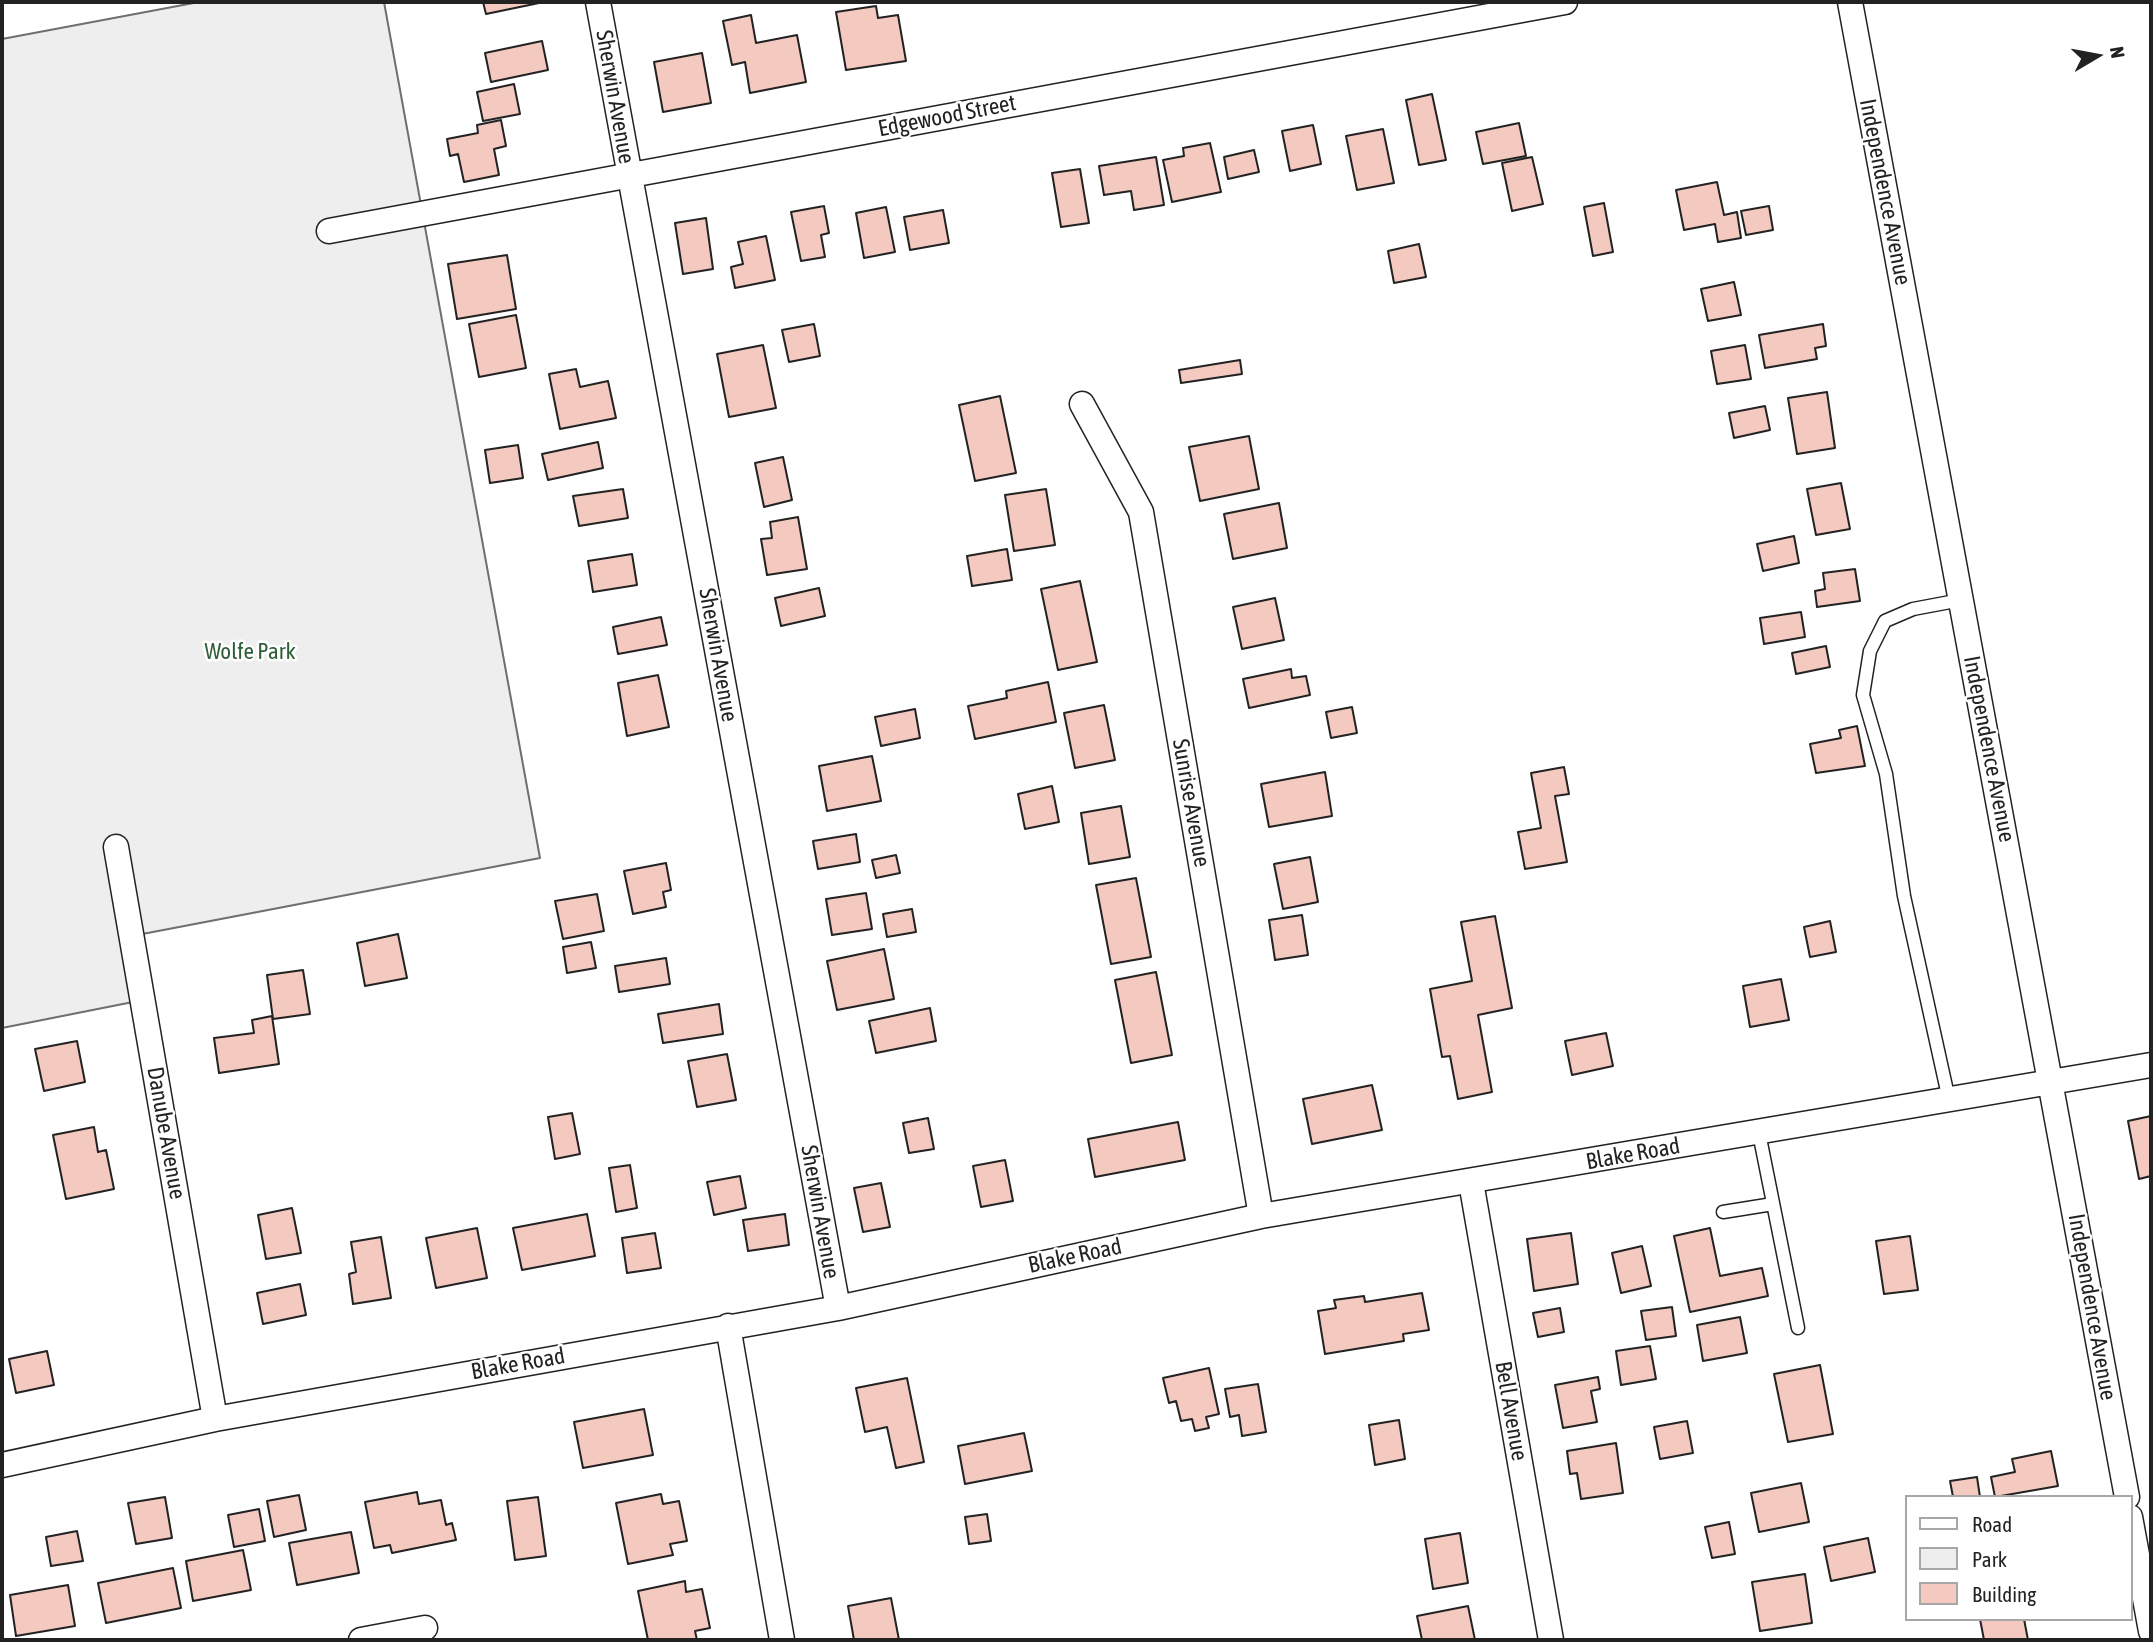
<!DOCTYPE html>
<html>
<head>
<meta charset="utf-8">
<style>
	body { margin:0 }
	#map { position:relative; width:2153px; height:1642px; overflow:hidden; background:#fff; font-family:"Asap Condensed",sans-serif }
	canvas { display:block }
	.frame { position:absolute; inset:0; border:4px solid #222; pointer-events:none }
	.legend { position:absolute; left:1905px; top:1495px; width:228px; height:126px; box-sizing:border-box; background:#fff; border:2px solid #a7a7a7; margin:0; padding:9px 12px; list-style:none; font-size:21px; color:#222 }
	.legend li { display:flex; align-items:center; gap:14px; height:35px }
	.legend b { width:35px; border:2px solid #a7a7a7 }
	.north { position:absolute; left:2062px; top:21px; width:70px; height:70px; -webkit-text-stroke:5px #fff; paint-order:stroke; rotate:80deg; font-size:19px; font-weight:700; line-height:28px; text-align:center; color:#222 }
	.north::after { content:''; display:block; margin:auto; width:24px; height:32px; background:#222; clip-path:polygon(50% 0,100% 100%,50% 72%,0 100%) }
</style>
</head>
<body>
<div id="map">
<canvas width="2153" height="1642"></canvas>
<div class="frame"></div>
<ul class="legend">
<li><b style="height:9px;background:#fff"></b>Road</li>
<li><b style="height:19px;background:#eee"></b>Park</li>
<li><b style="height:19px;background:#f3c9c0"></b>Building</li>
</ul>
<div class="north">N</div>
</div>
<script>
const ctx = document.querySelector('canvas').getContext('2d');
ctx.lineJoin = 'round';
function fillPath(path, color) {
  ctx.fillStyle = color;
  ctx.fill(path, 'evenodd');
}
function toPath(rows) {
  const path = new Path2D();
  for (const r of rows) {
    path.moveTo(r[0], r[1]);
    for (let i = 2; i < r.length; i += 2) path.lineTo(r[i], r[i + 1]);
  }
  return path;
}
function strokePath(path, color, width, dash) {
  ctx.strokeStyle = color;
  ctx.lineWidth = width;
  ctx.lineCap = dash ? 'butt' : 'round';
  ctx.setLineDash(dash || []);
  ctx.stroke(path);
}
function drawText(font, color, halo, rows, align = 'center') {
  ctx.font = font + ' "Asap Condensed",sans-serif';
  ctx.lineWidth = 5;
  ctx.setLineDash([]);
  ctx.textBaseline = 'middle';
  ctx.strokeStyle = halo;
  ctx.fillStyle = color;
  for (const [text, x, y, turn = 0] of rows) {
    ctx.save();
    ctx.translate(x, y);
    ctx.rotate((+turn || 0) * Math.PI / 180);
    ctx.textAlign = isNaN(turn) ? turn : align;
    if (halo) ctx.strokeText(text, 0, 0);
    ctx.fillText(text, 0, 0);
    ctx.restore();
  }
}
const green = toPath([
	[199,2,384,2,540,858,132,936,143,1000,2,1028,2,39,199,2]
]);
const building = toPath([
	[483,2,538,2,539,3,486,14,483,2],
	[876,6,878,18,898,15,906,61,846,70,836,12,876,6],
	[751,15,756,43,797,35,806,82,750,93,745,62,732,65,723,21,751,15],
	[542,41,548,70,491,82,485,53,542,41],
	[702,53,711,103,663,112,654,62,702,53],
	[514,84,520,114,483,121,477,92,514,84],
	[1432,94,1446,160,1419,165,1406,100,1432,94],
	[501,120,506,146,494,149,499,175,464,182,458,154,450,156,447,139,478,133,477,125,501,120],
	[1519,123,1526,156,1483,164,1476,132,1519,123],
	[1313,125,1321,164,1290,171,1282,131,1313,125],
	[1383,129,1394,183,1357,190,1346,136,1383,129],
	[1210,143,1221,192,1172,202,1163,160,1184,156,1183,148,1210,143],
	[1254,150,1259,172,1228,179,1224,157,1254,150],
	[1156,157,1164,205,1134,210,1131,191,1104,195,1099,166,1156,157],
	[1532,157,1543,204,1512,211,1502,163,1532,157],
	[1080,169,1089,223,1061,227,1052,173,1080,169],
	[1717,182,1724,215,1737,212,1741,238,1718,242,1715,224,1684,230,1676,190,1717,182],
	[1604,203,1613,252,1593,256,1584,207,1604,203],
	[824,206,829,233,821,235,825,257,801,261,791,212,824,206],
	[1769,206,1773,230,1746,235,1741,211,1769,206],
	[886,207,895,252,864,258,856,213,886,207],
	[943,210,949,243,910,250,904,217,943,210],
	[706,218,713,269,683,274,675,223,706,218],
	[766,236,775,280,735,288,731,267,743,264,738,242,766,236],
	[1419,244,1426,277,1394,283,1388,251,1419,244],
	[507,255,516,309,457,319,448,264,507,255],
	[1734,282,1741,315,1708,321,1701,289,1734,282],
	[516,315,526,368,479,377,469,324,516,315],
	[814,324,820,356,789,362,782,330,814,324],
	[1823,324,1826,346,1815,348,1817,359,1765,368,1759,335,1823,324],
	[763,345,776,408,729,417,717,354,763,345],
	[1745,345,1751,379,1717,384,1711,351,1745,345],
	[1240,360,1242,374,1181,383,1179,370,1240,360],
	[576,369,580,387,608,381,616,418,560,429,549,374,576,369],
	[1827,392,1835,448,1797,454,1788,398,1827,392],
	[1000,396,1016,473,975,481,959,405,1000,396],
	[1765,406,1770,430,1734,438,1729,413,1765,406],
	[1249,436,1259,489,1200,501,1189,447,1249,436],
	[598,442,603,468,548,480,542,454,598,442],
	[518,445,523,478,490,483,485,450,518,445],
	[783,457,792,500,764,507,755,463,783,457],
	[1841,483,1850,529,1816,535,1807,489,1841,483],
	[623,489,628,518,579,526,573,496,623,489],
	[1046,489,1055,545,1014,551,1005,495,1046,489],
	[1279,503,1287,548,1233,559,1224,514,1279,503],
	[798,517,807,569,767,575,761,539,772,538,770,522,798,517],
	[1794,536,1799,563,1763,571,1757,544,1794,536],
	[1007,549,1012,580,972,586,967,556,1007,549],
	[632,554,637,585,593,592,588,561,632,554],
	[1855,569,1860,601,1817,607,1815,591,1825,589,1823,573,1855,569],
	[1080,581,1097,662,1058,670,1041,589,1080,581],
	[819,588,825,616,781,626,775,598,819,588],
	[1275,598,1284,640,1242,649,1233,607,1275,598],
	[1801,612,1805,637,1764,644,1760,618,1801,612],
	[661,617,667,645,618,654,613,627,661,617],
	[1826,646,1830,667,1796,674,1792,653,1826,646],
	[1291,669,1292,678,1306,676,1310,695,1249,708,1243,679,1291,669],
	[658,675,669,727,627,736,618,683,658,675],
	[1048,682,1056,722,975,739,968,706,1007,698,1006,691,1048,682],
	[1104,705,1115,760,1075,768,1064,713,1104,705],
	[1352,707,1357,733,1331,738,1326,712,1352,707],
	[915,709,920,738,881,746,875,717,915,709],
	[1857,726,1865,766,1816,773,1810,744,1841,738,1839,730,1857,726],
	[872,756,881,801,827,811,819,766,872,756],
	[1564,767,1569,794,1555,796,1567,862,1525,869,1518,832,1541,828,1531,773,1564,767],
	[1325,772,1332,816,1269,827,1261,784,1325,772],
	[1052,786,1059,822,1025,829,1018,794,1052,786],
	[1121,806,1130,857,1089,864,1081,813,1121,806],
	[856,834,860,862,818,869,813,841,856,834],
	[896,855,900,873,876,878,872,860,896,855],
	[1310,857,1318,902,1283,909,1274,864,1310,857],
	[666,863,671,890,663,892,666,907,633,914,624,871,666,863],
	[1136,878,1151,957,1111,964,1096,885,1136,878],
	[866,893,872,929,832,935,826,899,866,893],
	[597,894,604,931,563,939,555,901,597,894],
	[912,909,916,932,887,937,883,914,912,909],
	[1302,915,1308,955,1275,960,1269,920,1302,915],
	[1495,916,1512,1008,1478,1015,1492,1092,1458,1099,1450,1056,1442,1057,1430,989,1472,981,1461,922,1495,916],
	[1830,921,1836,952,1810,957,1804,927,1830,921],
	[398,934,407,978,365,986,357,943,398,934],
	[591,942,596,968,567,973,563,947,591,942],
	[884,949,894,999,837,1010,827,961,884,949],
	[666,958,670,984,619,992,615,966,666,958],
	[303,970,310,1014,273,1019,267,975,303,970],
	[1156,972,1172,1055,1131,1063,1115,980,1156,972],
	[1781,979,1789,1020,1750,1027,1743,986,1781,979],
	[719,1004,723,1034,663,1043,658,1014,719,1004],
	[930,1008,936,1041,876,1053,869,1021,930,1008],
	[272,1016,279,1064,219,1073,214,1038,254,1033,252,1020,272,1016],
	[1606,1033,1613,1066,1572,1075,1565,1041,1606,1033],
	[77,1041,85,1082,44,1091,35,1049,77,1041],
	[727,1054,736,1100,697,1107,688,1061,727,1054],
	[1372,1085,1382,1130,1312,1144,1303,1099,1372,1085],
	[572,1113,580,1154,555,1159,548,1117,572,1113],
	[2151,1116,2151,1176,2139,1179,2128,1121,2151,1116],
	[928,1118,934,1149,909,1153,903,1123,928,1118],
	[1178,1122,1185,1160,1095,1177,1088,1139,1178,1122],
	[94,1127,98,1152,106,1150,114,1189,66,1199,53,1135,94,1127],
	[1005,1160,1013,1201,981,1207,973,1166,1005,1160],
	[630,1165,637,1208,616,1212,609,1168,630,1165],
	[740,1176,746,1208,714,1215,707,1182,740,1176],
	[881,1183,890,1227,863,1232,854,1188,881,1183],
	[292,1208,301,1253,266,1259,258,1215,292,1208],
	[587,1214,595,1256,522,1270,513,1228,587,1214],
	[785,1214,789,1245,748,1251,743,1220,785,1214],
	[477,1228,487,1278,436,1288,426,1238,477,1228],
	[1710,1228,1720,1276,1762,1268,1768,1296,1690,1312,1674,1236,1710,1228],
	[655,1233,661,1268,627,1273,622,1238,655,1233],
	[1571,1233,1578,1284,1534,1291,1527,1239,1571,1233],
	[1910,1236,1918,1290,1884,1294,1876,1241,1910,1236],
	[381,1237,391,1298,353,1304,349,1274,356,1272,351,1242,381,1237],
	[1642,1246,1651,1286,1621,1293,1612,1253,1642,1246],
	[300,1284,306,1315,263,1324,257,1293,300,1284],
	[1422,1293,1429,1330,1403,1334,1404,1341,1325,1354,1318,1311,1336,1308,1334,1300,1364,1296,1365,1302,1422,1293],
	[1672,1307,1676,1336,1646,1340,1641,1311,1672,1307],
	[1560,1308,1564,1332,1538,1337,1533,1313,1560,1308],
	[1740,1317,1747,1353,1703,1361,1697,1325,1740,1317],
	[1650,1346,1656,1379,1621,1385,1616,1351,1650,1346],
	[47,1351,54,1385,16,1393,9,1359,47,1351],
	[1820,1365,1833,1434,1788,1442,1774,1374,1820,1365],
	[1209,1368,1219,1414,1206,1417,1209,1428,1195,1431,1192,1419,1181,1421,1176,1401,1169,1403,1163,1378,1209,1368],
	[1598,1377,1600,1389,1591,1391,1597,1422,1563,1428,1555,1385,1598,1377],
	[907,1378,924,1462,896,1468,887,1427,865,1432,856,1388,907,1378],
	[1258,1384,1266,1432,1242,1436,1239,1415,1230,1417,1225,1389,1258,1384],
	[644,1409,653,1455,583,1468,574,1422,644,1409],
	[1399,1420,1405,1459,1375,1465,1369,1425,1399,1420],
	[1687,1421,1693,1453,1660,1459,1654,1427,1687,1421],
	[1024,1433,1032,1471,965,1484,958,1446,1024,1433],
	[1616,1443,1623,1493,1581,1499,1577,1473,1570,1474,1567,1451,1616,1443],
	[2051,1451,2058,1486,1995,1497,1991,1477,2015,1472,2012,1459,2051,1451],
	[1977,1477,1980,1497,1953,1497,1950,1481,1977,1477],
	[1801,1483,1809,1522,1759,1532,1751,1493,1801,1483],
	[417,1492,419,1504,441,1500,446,1525,452,1523,456,1540,392,1553,390,1545,374,1548,365,1502,417,1492],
	[661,1494,663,1504,679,1501,687,1541,670,1544,673,1555,628,1564,616,1503,661,1494],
	[299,1495,306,1530,274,1537,267,1501,299,1495],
	[165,1497,172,1538,136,1544,128,1503,165,1497],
	[538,1497,546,1556,515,1560,507,1501,538,1497],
	[259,1509,265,1541,234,1547,228,1515,259,1509],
	[987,1514,991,1541,969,1544,965,1517,987,1514],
	[1729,1522,1735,1554,1712,1558,1705,1527,1729,1522],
	[77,1531,83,1561,51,1566,46,1537,77,1531],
	[351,1532,359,1573,297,1585,289,1543,351,1532],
	[1460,1533,1468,1583,1433,1589,1425,1539,1460,1533],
	[1868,1538,1875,1572,1831,1581,1824,1547,1868,1538],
	[243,1550,251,1590,193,1601,186,1561,243,1550],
	[173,1568,181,1608,106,1623,98,1583,173,1568],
	[1805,1574,1812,1623,1760,1631,1752,1582,1805,1574],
	[685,1581,686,1592,702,1589,710,1628,695,1631,697,1640,648,1640,638,1591,685,1581],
	[68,1585,75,1626,16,1636,10,1595,68,1585],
	[891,1598,899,1640,854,1640,848,1606,891,1598],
	[1468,1606,1475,1640,1422,1640,1417,1616,1468,1606],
	[1980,1619,2024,1619,2028,1640,1984,1640,1980,1619]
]);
const lane = toPath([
	[1949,1100,1904,896,1886,774,1863,695,1870,651,1885,621,1913,609,1961,600],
	[1759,1133,1798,1328],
	[1723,1212,1773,1204]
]);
const street = toPath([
	[598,2,838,1308],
	[1850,2,2127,1497],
	[329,231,1565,2],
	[1082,404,1141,512,1261,1216],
	[116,847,215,1419],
	[1471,1182,1551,1640],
	[728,1326,782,1640],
	[2,1465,215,1419,838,1308,1261,1216,2151,1065],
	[2130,1517,2151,1631],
	[361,1640,425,1628]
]);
const streetNames = [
	["Sherwin Avenue",615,97,80],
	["Edgewood Street",947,116,-11],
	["Independence Avenue",1885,192,79],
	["Sherwin Avenue",718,655,80],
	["Independence Avenue",1989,749,79],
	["Sunrise Avenue",1191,803,80],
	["Danube Avenue",166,1133,80],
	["Blake Road",1633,1154,-10],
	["Sherwin Avenue",820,1212,80],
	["Blake Road",1075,1256,-12],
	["Independence Avenue",2092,1307,80],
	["Blake Road",518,1364,-10],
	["Bell Avenue",1511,1411,80]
];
const parkNames = [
	["Wolfe Park",250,652]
];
fillPath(green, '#eee');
strokePath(green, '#6f6f6f', 2);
fillPath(building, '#f3c9c0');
strokePath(building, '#222', 2);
strokePath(lane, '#222', 15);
strokePath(street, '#222', 27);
strokePath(lane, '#fff', 12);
strokePath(street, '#fff', 24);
drawText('23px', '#222', '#fff', streetNames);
drawText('23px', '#2f5e38', '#fff', parkNames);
</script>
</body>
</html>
